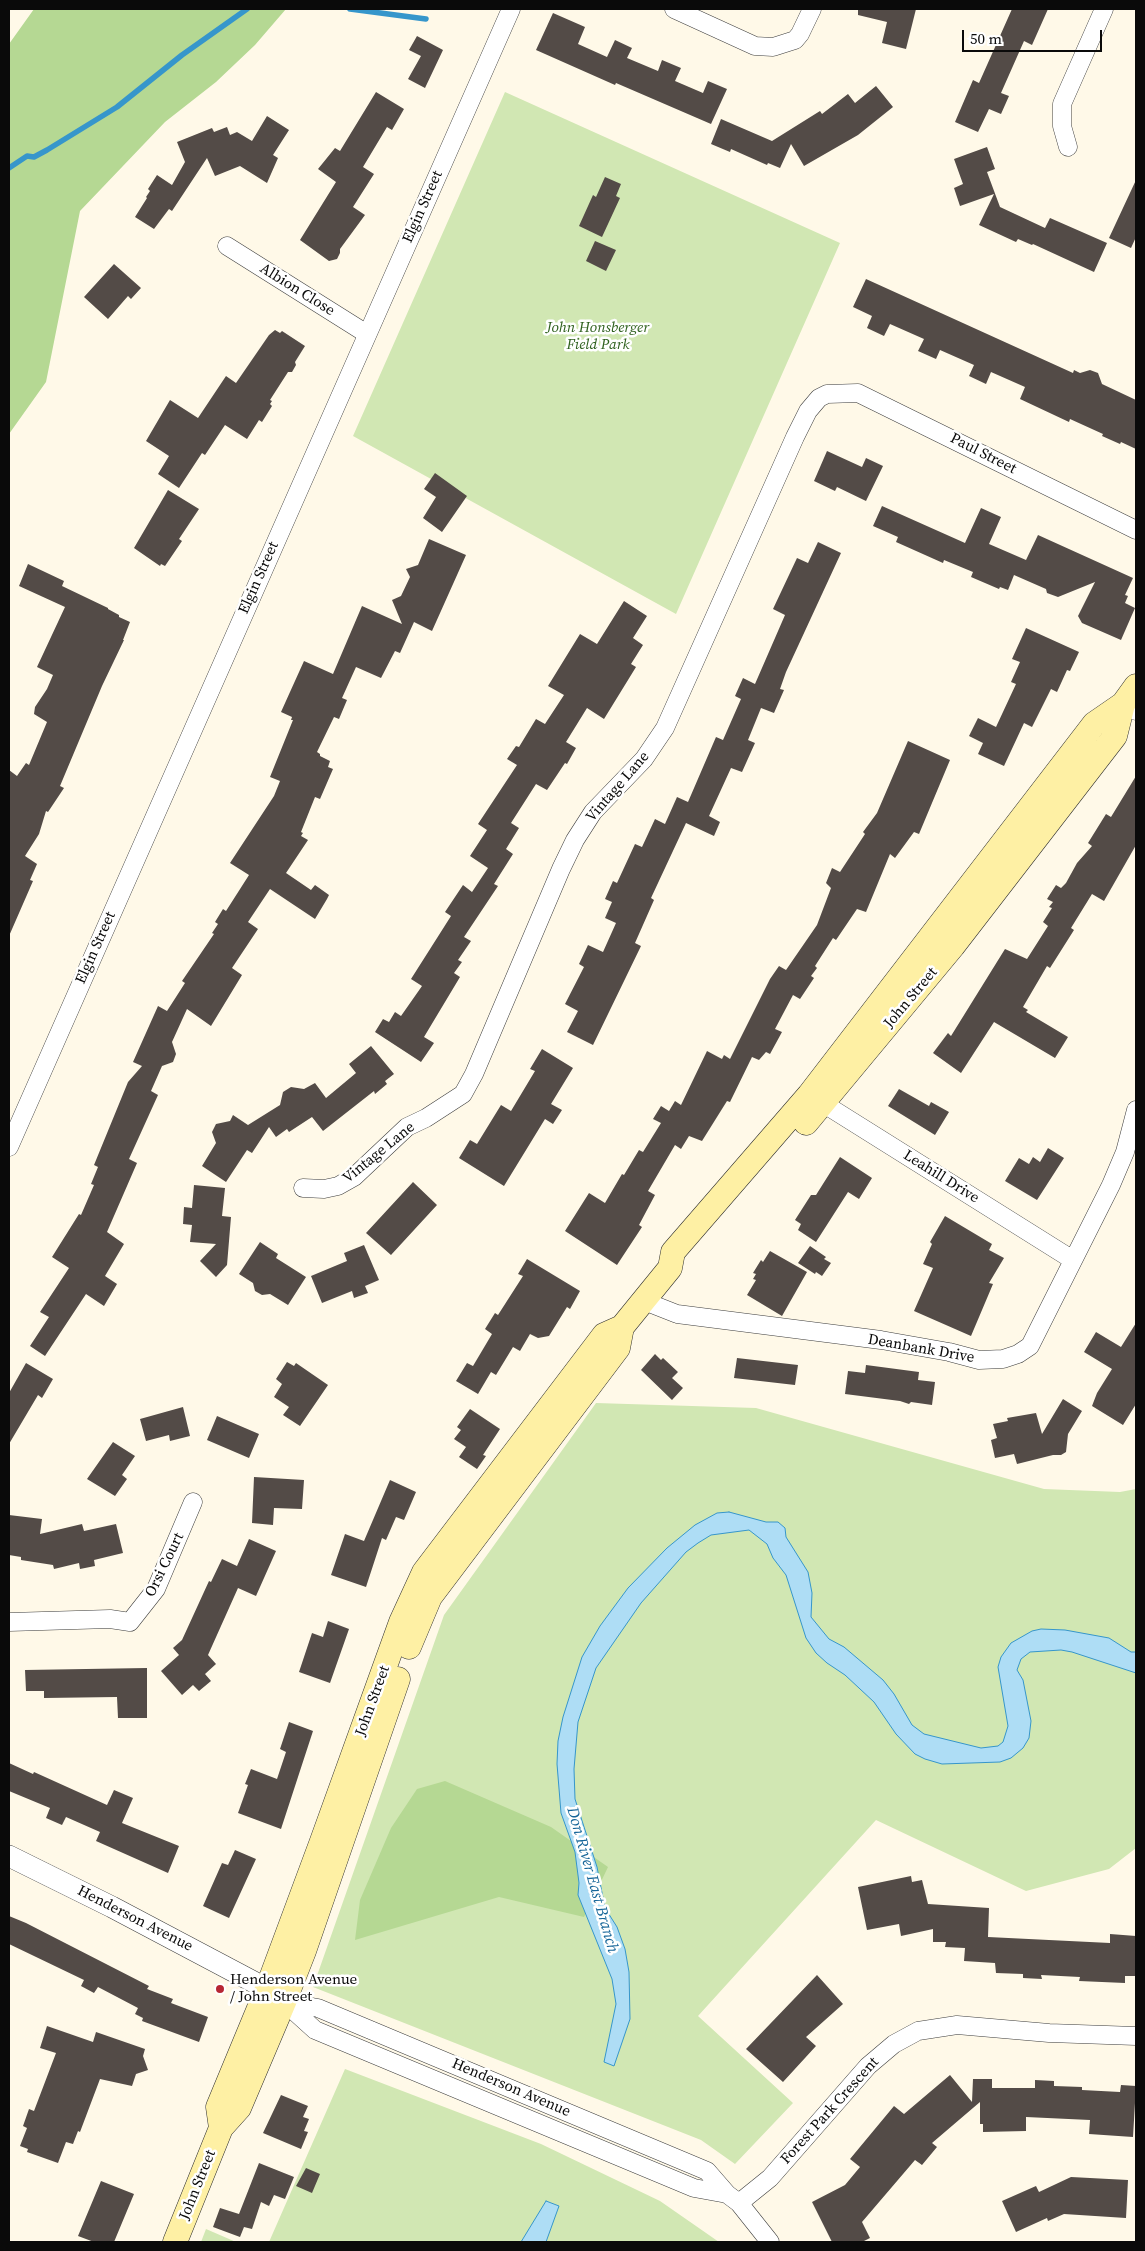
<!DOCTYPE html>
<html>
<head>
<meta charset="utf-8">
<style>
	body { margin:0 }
	#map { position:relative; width:1145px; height:2251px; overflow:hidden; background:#fff9e8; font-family:"Source Serif 4",serif }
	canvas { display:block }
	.frame { position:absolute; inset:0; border:10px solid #0a0a0a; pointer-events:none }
	.scale { position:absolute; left:962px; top:30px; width:140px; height:22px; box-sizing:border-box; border:2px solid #0a0a0a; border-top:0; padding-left:6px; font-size:15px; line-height:18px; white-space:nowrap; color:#0a0a0a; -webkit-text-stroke:4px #fff; paint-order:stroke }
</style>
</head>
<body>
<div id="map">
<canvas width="1145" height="2251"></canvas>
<div class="frame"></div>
<div class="scale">50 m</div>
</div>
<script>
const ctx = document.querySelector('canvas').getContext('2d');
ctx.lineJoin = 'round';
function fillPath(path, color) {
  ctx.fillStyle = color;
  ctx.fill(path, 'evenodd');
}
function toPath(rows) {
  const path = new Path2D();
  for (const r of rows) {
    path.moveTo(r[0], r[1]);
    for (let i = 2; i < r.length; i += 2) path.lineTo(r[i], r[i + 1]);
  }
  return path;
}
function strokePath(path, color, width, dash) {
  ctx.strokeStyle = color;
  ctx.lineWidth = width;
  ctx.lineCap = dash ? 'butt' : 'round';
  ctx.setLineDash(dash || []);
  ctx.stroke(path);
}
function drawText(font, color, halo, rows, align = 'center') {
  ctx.font = font + ' "Source Serif 4",serif';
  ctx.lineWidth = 5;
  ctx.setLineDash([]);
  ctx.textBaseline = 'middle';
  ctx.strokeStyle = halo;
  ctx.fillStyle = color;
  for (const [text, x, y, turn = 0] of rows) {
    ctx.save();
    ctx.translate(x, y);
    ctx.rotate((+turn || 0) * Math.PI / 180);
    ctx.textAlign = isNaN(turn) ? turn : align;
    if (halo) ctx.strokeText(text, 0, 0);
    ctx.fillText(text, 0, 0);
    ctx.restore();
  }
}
const green = toPath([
	[505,92,840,243,676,614,353,436],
	[596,1403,756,1408,1044,1489,1120,1492,1136,1489,1136,1848,1109,1869,1026,1891,876,1820,698,2016,793,2103,735,2164,701,2140,313,1987,444,1615],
	[345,2069,541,2144,660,2201,719,2242,269,2242],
	[206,2229,236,2242,201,2242]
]);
const forest = toPath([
	[34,9,286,9,255,45,216,82,165,122,80,211,46,382,9,434,9,44],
	[445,1781,551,1827,608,1867,584,1917,499,1897,355,1940,360,1900,391,1828,417,1789]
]);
const water = toPath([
	[729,1512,766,1522,778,1522,785,1528,786,1537,808,1572,812,1593,811,1617,829,1639,844,1647,883,1680,894,1694,912,1725,924,1734,981,1748,998,1746,1003,1742,1008,1726,998,1667,1001,1657,1011,1643,1032,1631,1041,1629,1065,1630,1109,1638,1131,1652,1136,1652,1136,1673,1072,1652,1061,1650,1030,1652,1021,1659,1017,1670,1023,1680,1031,1721,1029,1738,1023,1748,1011,1758,1000,1762,942,1764,925,1759,915,1754,896,1734,874,1702,845,1675,827,1663,816,1653,806,1638,786,1575,773,1558,767,1544,749,1530,711,1535,698,1543,686,1552,641,1603,596,1668,578,1722,574,1769,575,1799,597,1867,605,1908,617,1927,625,1949,629,1972,630,2019,614,2066,604,2062,616,2004,612,1979,578,1895,579,1883,575,1852,561,1813,557,1764,558,1741,563,1717,582,1657,600,1626,628,1588,667,1548,695,1525,717,1513,729,1512],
	[546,2201,559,2206,546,2242,521,2242,546,2201]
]);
const stream = toPath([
	[350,9,426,19],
	[9,168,27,156,34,157,47,150,117,107,182,55,247,9]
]);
const building = toPath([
	[858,9,916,9,906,49,882,43,887,22,858,15],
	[1012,9,1048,9,1032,45,1024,41,1001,93,1009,96,1001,114,989,109,978,132,955,122,973,80,979,83],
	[553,13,585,27,578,44,607,57,615,40,632,48,627,58,658,71,662,60,681,68,675,81,703,93,708,81,727,89,711,124,616,83,615,85,536,50],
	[417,36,443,50,425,88,408,79,421,56,409,50],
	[876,86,893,107,858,135,804,166,791,144,780,168,768,163,767,165,731,149,730,152,711,144,721,119,772,141,820,111,822,114,848,94,855,103],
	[376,92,404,109,392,130,387,127,363,167,374,174,353,207,365,215,340,249,340,253,337,259,329,261,300,240,336,182,318,169,335,148,340,151],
	[267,116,289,130,273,155,278,158,267,183,240,166,215,176,207,158,172,211,169,209,154,229,135,217,147,198,146,197,150,191,148,189,157,175,172,185,185,162,177,142,212,128,214,132,227,127,230,135,237,132,252,141],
	[987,147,995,169,987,172,1000,207,1045,228,1050,218,1107,243,1094,272,1033,244,1032,245,1018,239,1016,242,979,225,994,194,960,206,954,188,963,184,954,159],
	[605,177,621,184,616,196,620,198,602,237,579,226,593,195,596,197],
	[1136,180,1136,237,1131,248,1109,238],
	[595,241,616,250,606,271,586,261],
	[114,264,141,288,131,299,128,296,108,319,84,297],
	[866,279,1073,373,1074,370,1080,373,1090,370,1098,373,1102,384,1136,400,1136,449,1121,442,1120,444,1102,436,1103,434,1070,419,1069,422,1020,399,1025,387,991,372,986,384,969,376,974,365,940,350,936,359,918,351,924,339,890,324,884,336,867,328,872,316,853,307],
	[275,330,280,333,282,331,305,346,295,362,296,365,292,372,288,372,270,400,272,401,270,404,272,406,262,422,259,420,247,439,225,425,205,455,202,453,179,488,158,474,169,456,146,441,170,400,198,418,226,376,236,383,269,335],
	[827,451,862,467,866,458,883,466,866,501,837,487,835,491,814,481],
	[435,473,467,496,442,532,423,518,436,497,424,489],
	[168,490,199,509,179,539,182,541,165,566,161,564,160,566,134,548],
	[882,506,965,543,981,508,1001,517,989,544,1026,560,1038,535,1133,578,1125,595,1128,596,1125,603,1135,608,1121,640,1082,623,1078,616,1095,582,1058,597,1047,593,1046,589,1014,575,1008,590,1000,587,999,589,971,577,973,572,944,560,943,563,896,542,898,537,873,526],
	[429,539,466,555,432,631,414,622,400,653,395,651,381,678,356,667,342,698,347,700,339,719,334,717,317,752,320,754,320,756,330,761,328,767,333,769,320,799,315,797,301,832,303,833,301,836,308,840,286,873,311,890,315,885,329,895,327,899,315,919,270,889,248,922,258,929,232,968,242,975,211,1026,187,1009,172,1042,176,1054,173,1062,162,1066,151,1091,158,1095,129,1159,137,1163,107,1232,124,1244,105,1276,117,1284,104,1306,86,1294,45,1356,30,1346,49,1317,40,1312,69,1268,52,1257,79,1214,81,1215,94,1185,91,1184,98,1167,94,1165,128,1082,142,1066,133,1062,158,1006,167,1011,185,983,182,981,214,934,212,933,218,924,215,922,223,909,226,911,249,875,230,863,274,796,280,781,270,777,293,720,291,720,292,717,281,712,290,692,304,661,333,674,362,606,402,624,392,600,401,596,410,577,406,569,418,565],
	[818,542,841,553,786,672,780,689,784,690,774,713,761,708,748,740,755,743,742,772,731,768,709,816,720,822,714,836,686,823,651,898,654,900,635,943,641,946,593,1045,567,1032,578,1011,565,1004,584,967,579,964,588,945,603,952,616,923,605,918,612,902,605,899,613,881,617,883,635,844,642,847,655,819,665,824,677,797,688,802,716,737,723,740,741,699,735,696,743,678,755,684,785,615,773,609,797,558,808,563],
	[28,564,64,581,62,586,108,608,108,609,119,615,119,617,130,622,123,640,124,640,102,686,60,786,64,788,48,812,46,811,39,834,25,856,37,864,30,880,33,881,9,936,9,770,17,776,26,763,29,765,47,722,34,714,35,707,47,689,53,675,37,667,65,607,19,586],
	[624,601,647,616,633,638,643,645,631,664,636,667,604,719,587,708,566,742,576,748,567,764,565,763,547,790,536,784,511,823,519,828,506,849,513,854,494,884,498,886,464,937,471,941,458,960,462,962,454,973,460,977,424,1037,434,1043,421,1062,375,1032,383,1019,389,1022,395,1012,401,1016,422,986,411,979,451,916,445,912,463,885,472,892,488,868,470,856,487,830,478,824,517,765,507,759,516,746,519,747,536,719,545,724,564,695,548,686,580,634,597,644],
	[1026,628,1079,652,1070,671,1067,670,1057,692,1051,689,1032,727,1024,723,1004,766,978,754,983,743,969,736,978,718,996,727,1016,684,1011,682,1020,662,1012,659],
	[908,741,950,760,919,834,914,832,895,858,890,854,866,912,857,909,836,940,833,938,815,966,817,968,811,976,814,978,800,999,793,995,775,1029,782,1032,770,1054,766,1052,759,1060,752,1057,730,1102,727,1101,702,1141,689,1136,681,1149,675,1145,648,1191,655,1195,639,1225,642,1227,617,1265,565,1231,589,1193,605,1203,622,1174,624,1175,639,1150,643,1152,661,1123,653,1119,661,1106,669,1111,675,1101,681,1105,707,1051,722,1059,724,1055,730,1059,770,979,779,966,786,970,817,925,831,888,826,883,832,868,840,872,865,834,863,832,877,813],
	[1136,776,1136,845,1104,901,1092,894,1071,928,1074,930,1050,968,1047,966,1023,1007,1028,1010,1026,1012,1068,1037,1055,1058,994,1022,961,1073,933,1053,948,1033,951,1036,1005,949,1027,959,1048,926,1043,922,1052,908,1049,907,1053,902,1047,899,1056,885,1061,888,1066,883,1077,863,1092,846,1088,843,1106,814,1111,817],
	[371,1046,394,1074,385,1081,387,1084,375,1094,374,1091,323,1131,312,1117,289,1132,287,1129,276,1137,269,1127,252,1153,247,1150,226,1182,202,1166,216,1143,212,1132,216,1124,230,1121,233,1115,248,1125,280,1105,283,1092,291,1087,304,1089,315,1083,326,1098,356,1073,349,1064],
	[542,1049,573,1068,551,1104,562,1110,553,1124,545,1119,504,1186,459,1158,470,1140,477,1144,501,1105,511,1111,535,1071,530,1069],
	[899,1089,929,1106,931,1102,949,1112,935,1135,888,1106],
	[1048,1148,1064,1158,1037,1200,1005,1181,1019,1158,1029,1164,1033,1157,1040,1162],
	[840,1157,872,1178,859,1199,848,1192,816,1242,798,1230,801,1224,795,1220,811,1195,816,1195],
	[413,1182,437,1205,391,1255,366,1233],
	[194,1185,225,1188,222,1216,231,1217,227,1265,216,1277,200,1261,216,1244,190,1242,192,1225,183,1224,184,1207,192,1208],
	[945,1216,992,1244,989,1250,1004,1258,989,1283,993,1284,971,1336,914,1311,933,1268,923,1264,932,1244,930,1242],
	[260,1242,278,1254,276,1258,306,1277,288,1305,270,1294,262,1295,255,1291,253,1283,239,1274],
	[364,1245,379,1280,365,1286,368,1293,354,1298,352,1291,322,1303,311,1276,347,1261,344,1253],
	[810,1246,826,1257,824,1259,831,1263,822,1276,816,1272,815,1274,798,1263],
	[770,1251,807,1272,782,1316,747,1295,756,1280,753,1279,756,1274,753,1273,761,1260,763,1262],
	[527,1259,580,1291,570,1309,567,1307,549,1336,538,1338,530,1334,520,1351,513,1347,496,1375,491,1372,478,1394,456,1381,467,1363,473,1366,492,1334,485,1329,495,1313,498,1315,523,1276,518,1274],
	[1136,1323,1136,1404,1123,1425,1092,1406,1097,1393,1112,1369,1084,1352,1096,1332,1121,1347],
	[655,1354,661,1360,663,1358,678,1372,672,1378,683,1388,672,1400,641,1370],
	[737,1358,798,1365,795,1385,734,1378],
	[287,1362,294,1366,296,1363,328,1385,300,1426,283,1415,289,1407,274,1397,282,1384,276,1379],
	[26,1363,53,1379,42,1398,38,1395,9,1444,9,1393],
	[866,1365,919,1372,918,1380,935,1382,932,1405,911,1402,909,1404,900,1401,845,1394,848,1371,865,1373],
	[1063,1399,1082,1411,1068,1434,1066,1452,1061,1455,1053,1455,1017,1464,1014,1454,995,1458,991,1440,997,1438,993,1424,1008,1421,1007,1418,1036,1413,1042,1434],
	[183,1407,190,1436,170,1441,169,1435,146,1441,140,1419],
	[470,1409,500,1429,483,1455,486,1456,477,1469,459,1457,466,1447,454,1439,461,1430,457,1427],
	[217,1416,259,1434,249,1458,207,1440],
	[113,1442,135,1456,122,1475,127,1479,115,1496,87,1479],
	[254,1477,304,1480,302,1509,274,1508,273,1525,252,1523],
	[390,1480,416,1492,404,1520,396,1517,386,1540,382,1538,366,1587,331,1575,345,1534,364,1541],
	[9,1515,42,1519,40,1534,82,1524,84,1531,116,1524,123,1553,94,1560,95,1566,80,1569,79,1563,54,1569,53,1565,21,1560,21,1557,9,1555],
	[249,1539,276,1551,256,1596,238,1588,208,1655,216,1664,205,1674,211,1681,199,1691,193,1685,182,1695,161,1671,179,1655,173,1648,182,1640,209,1581,211,1582,222,1559,237,1566],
	[328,1621,349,1629,330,1683,299,1672,312,1633,323,1637],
	[147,1668,147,1718,118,1718,117,1697,44,1698,44,1691,26,1691,25,1670],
	[289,1722,313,1731,281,1829,238,1813,248,1785,245,1784,251,1769,277,1779,286,1752,280,1749],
	[9,1763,33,1774,34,1772,107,1805,114,1790,133,1798,122,1823,179,1846,168,1873,96,1841,100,1832,66,1817,62,1825,46,1818,50,1808,9,1791],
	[235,1850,256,1859,229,1918,203,1906,222,1863,228,1865],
	[911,1876,912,1882,922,1880,928,1904,989,1908,988,1937,1110,1943,1110,1934,1136,1936,1136,1976,1125,1976,1125,1983,1079,1981,1080,1977,1041,1975,1042,1979,1023,1978,1023,1974,996,1973,995,1963,964,1961,965,1948,945,1947,946,1942,933,1942,933,1929,901,1936,899,1924,867,1930,858,1887],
	[9,1916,26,1923,149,1986,147,1989,173,1999,171,2003,208,2017,199,2042,142,2021,143,2018,135,2014,138,2008,98,1987,94,1993,81,1986,84,1980,9,1944],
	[817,1975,843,2004,806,2037,816,2046,783,2082,746,2049],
	[47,2026,93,2042,96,2032,145,2049,143,2056,148,2070,136,2074,132,2086,100,2079,80,2132,78,2131,73,2144,66,2142,58,2163,27,2152,28,2149,20,2146,27,2128,23,2126,29,2109,34,2111,56,2053,40,2048],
	[950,2075,972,2102,973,2079,992,2079,992,2088,1035,2088,1035,2080,1054,2081,1054,2086,1082,2087,1082,2090,1120,2092,1121,2085,1136,2086,1133,2137,1089,2134,1090,2120,1026,2117,1026,2131,983,2132,983,2124,980,2124,980,2102,932,2143,937,2147,922,2165,915,2160,862,2222,870,2238,862,2242,832,2242,812,2202,845,2185,860,2167,850,2159,894,2106,904,2114],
	[281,2095,308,2106,303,2117,309,2119,304,2131,308,2132,301,2149,263,2133],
	[259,2163,294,2177,285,2199,274,2195,269,2206,261,2202,252,2229,244,2227,240,2237,213,2227,220,2208,239,2214],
	[306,2168,320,2174,312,2193,296,2186],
	[1071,2177,1128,2180,1126,2218,1064,2214,1048,2221,1047,2218,1016,2232,1002,2201,1036,2186,1039,2192],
	[101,2181,134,2194,114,2242,94,2242,78,2236]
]);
const minor = toPath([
	[674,9,755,46,773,47,795,40,800,34,812,9],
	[1068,147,1062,126,1062,104,1104,9],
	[227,246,367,334],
	[1123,704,1136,711],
	[813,1097,1073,1260],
	[9,1147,511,9],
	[303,1188,324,1189,338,1186,354,1177,407,1127,426,1118,463,1094,474,1074,561,869,575,840,593,812,644,759,665,728,795,437,808,411,819,398,827,394,858,393,1136,530],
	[644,1301,677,1314,881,1340,949,1352,979,1360,1003,1359,1018,1354,1030,1346,1111,1185,1125,1152,1136,1110],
	[9,1622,110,1619,130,1622,156,1589,193,1502],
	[284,2002,318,2008,707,2171,727,2194,739,2203,770,2242],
	[284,2002,315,2030,694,2188,727,2194],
	[739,2203,770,2178,868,2066,894,2044,918,2031,957,2025,1049,2033,1136,2036]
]);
const tertiary = toPath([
	[9,1856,112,1907,267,1989,280,1999]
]);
const secondary = toPath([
	[806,1123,953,946,1115,736,1123,704],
	[409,1647,430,1597,618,1348,622,1327],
	[221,2128,218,2107,267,1989,322,1841,401,1622,424,1572,604,1335,622,1327,670,1268,673,1252,809,1095,1094,724,1123,704,1136,686],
	[175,2242,221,2128,239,2108,284,2002,304,1951,398,1679]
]);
const markers = [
	[220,1989,5,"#b72633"]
];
const streetNames = [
	["Elgin Street",423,207,-66],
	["Albion Close",297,290,32],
	["Paul Street",983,454,27],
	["Elgin Street",259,578,-66],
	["Vintage Lane",618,787,-49],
	["Elgin Street",96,948,-66],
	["John Street",911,998,-50],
	["Vintage Lane",379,1153,-39],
	["Leahill Drive",941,1177,32],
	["Deanbank Drive",921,1349,10],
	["Orsi Court",165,1565,-64],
	["John Street",373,1701,-70],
	["Henderson Avenue",135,1919,27],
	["Henderson Avenue",511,2088,23],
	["Forest Park Crescent",830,2111,-48],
	["John Street",198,2185,-68]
];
const parkNames = [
	["John Honsberger",598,328],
	["Field Park",598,345]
];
const poiNames = [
	["Henderson Avenue",230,1980],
	["/ John Street",230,1997]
];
const waterNames = [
	["Don River East Branch",592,1880,74]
];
fillPath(green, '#d1e7b3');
fillPath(forest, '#b5d893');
fillPath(water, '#aeddf5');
strokePath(water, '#3696cb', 1);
strokePath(stream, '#3696cb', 5.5);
fillPath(building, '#534b47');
strokePath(minor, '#3d3d3d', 19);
strokePath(tertiary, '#3d3d3d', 22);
strokePath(secondary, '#2c2c2c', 25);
strokePath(minor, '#fff', 18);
strokePath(tertiary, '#fff', 21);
strokePath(secondary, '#fef0a4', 24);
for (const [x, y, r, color] of markers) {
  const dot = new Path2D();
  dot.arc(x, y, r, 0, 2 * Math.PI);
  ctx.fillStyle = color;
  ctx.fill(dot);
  strokePath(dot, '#fff', 2);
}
drawText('15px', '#0a0a0a', '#fff', streetNames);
drawText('italic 15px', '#2e601d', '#fff', parkNames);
drawText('15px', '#0a0a0a', '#fff', poiNames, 'left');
drawText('italic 16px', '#176699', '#fff', waterNames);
</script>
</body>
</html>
